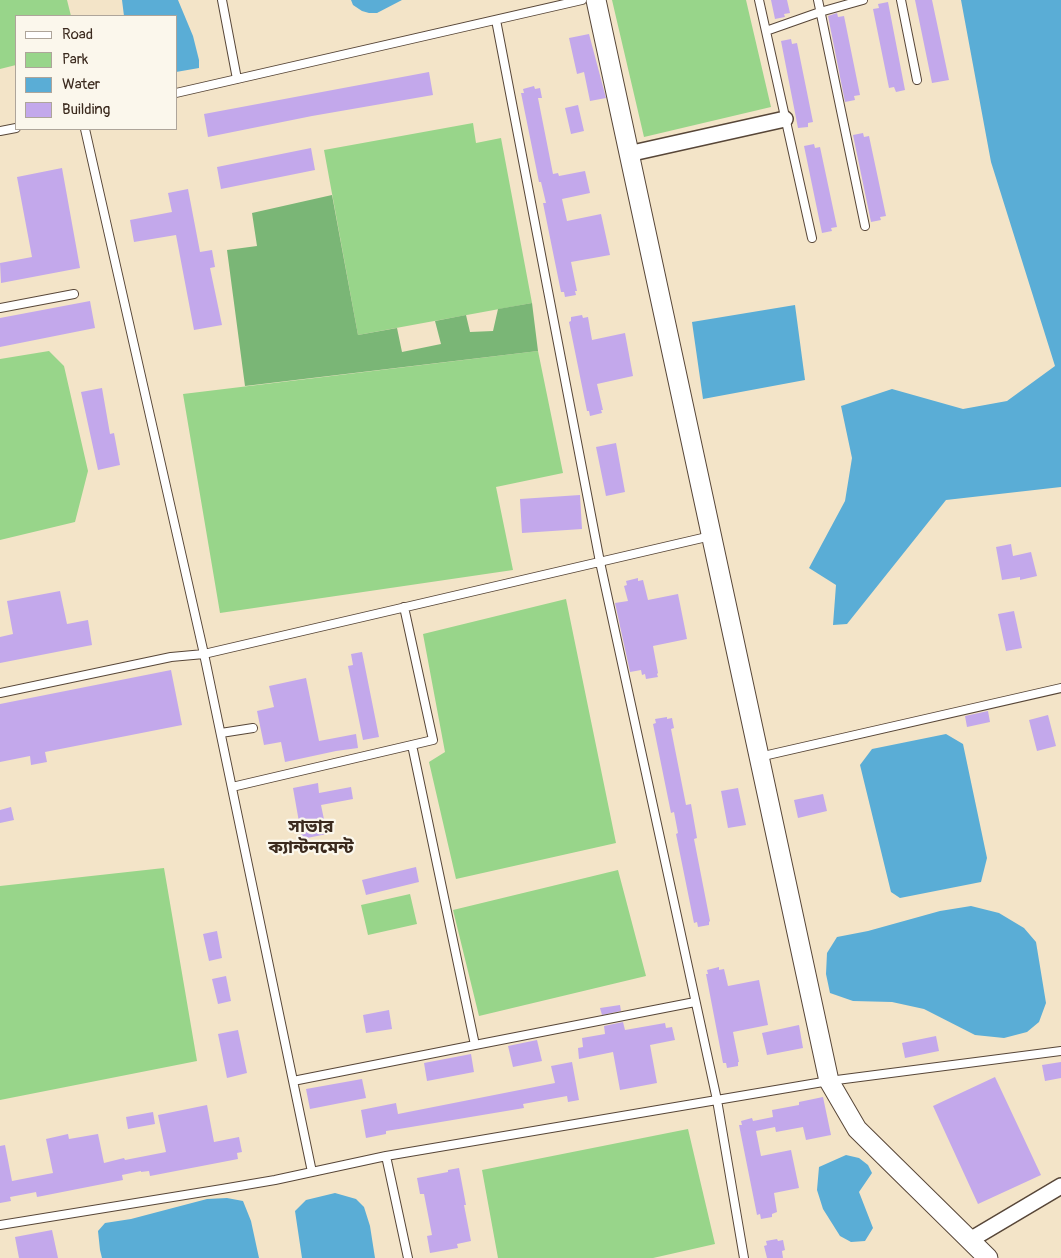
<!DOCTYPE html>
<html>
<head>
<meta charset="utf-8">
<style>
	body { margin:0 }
	#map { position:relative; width:1061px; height:1258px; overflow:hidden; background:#f3e4c8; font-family:Pangolin,sans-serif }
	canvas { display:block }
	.legend { position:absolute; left:15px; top:15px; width:162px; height:115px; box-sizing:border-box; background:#fbf7ec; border:1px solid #aea59a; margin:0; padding:6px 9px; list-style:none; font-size:15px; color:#3b2a1e }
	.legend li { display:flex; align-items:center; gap:10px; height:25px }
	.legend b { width:25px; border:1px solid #aea59a }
</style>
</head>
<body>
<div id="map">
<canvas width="1061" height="1258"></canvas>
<ul class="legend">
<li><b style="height:6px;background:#fff"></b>Road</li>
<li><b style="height:14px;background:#98d58a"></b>Park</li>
<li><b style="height:14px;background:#5aadd6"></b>Water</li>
<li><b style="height:14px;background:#c3a8eb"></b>Building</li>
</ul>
</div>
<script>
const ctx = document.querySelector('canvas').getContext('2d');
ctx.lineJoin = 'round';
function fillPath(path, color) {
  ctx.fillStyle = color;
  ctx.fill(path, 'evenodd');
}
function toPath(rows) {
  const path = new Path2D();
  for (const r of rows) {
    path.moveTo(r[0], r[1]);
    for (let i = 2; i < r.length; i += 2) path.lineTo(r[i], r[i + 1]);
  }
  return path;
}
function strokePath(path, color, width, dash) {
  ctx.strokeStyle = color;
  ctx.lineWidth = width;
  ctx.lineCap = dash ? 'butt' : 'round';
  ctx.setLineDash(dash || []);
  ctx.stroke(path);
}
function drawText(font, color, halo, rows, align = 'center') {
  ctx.font = font + ' Pangolin,"Noto Sans Bengali",sans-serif';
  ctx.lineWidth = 4.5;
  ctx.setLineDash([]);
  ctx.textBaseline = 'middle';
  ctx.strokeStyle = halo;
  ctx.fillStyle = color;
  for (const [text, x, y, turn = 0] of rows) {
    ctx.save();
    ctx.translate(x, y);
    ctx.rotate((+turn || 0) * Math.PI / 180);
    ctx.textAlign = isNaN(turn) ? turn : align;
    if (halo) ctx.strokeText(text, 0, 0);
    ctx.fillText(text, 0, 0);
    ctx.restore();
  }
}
const green = toPath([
	[0,0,67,0,71,16,16,16,16,65,0,69],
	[612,0,746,0,771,107,644,137],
	[473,123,476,143,501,138,532,303,358,335,324,150],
	[49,351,64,366,88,471,75,522,0,540,0,359],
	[538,351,563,473,496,487,513,570,220,613,183,394],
	[566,599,616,843,456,879,429,762,445,752,423,634],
	[164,868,197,1061,0,1100,0,886],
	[618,870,646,976,479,1016,453,910],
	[410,894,417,924,368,935,361,905],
	[688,1129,715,1244,653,1258,498,1258,482,1170]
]);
const forest = toPath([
	[332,195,358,335,397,328,402,352,441,344,435,321,466,315,470,332,493,331,498,309,532,303,538,351,245,386,227,250,257,246,252,213]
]);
const water = toPath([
	[122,0,178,0,193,36,199,60,199,68,176,72,176,16,124,16],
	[351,0,402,0,377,13,369,13,362,11,353,5],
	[961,0,1061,0,1061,487,946,500,847,624,833,625,836,585,809,568,845,501,852,458,841,406,892,389,963,409,1007,401,1055,366,991,162],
	[795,305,805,380,703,399,692,322],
	[946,734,963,744,987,858,981,882,900,898,891,892,860,765,872,749],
	[971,906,999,913,1024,928,1036,942,1046,1003,1039,1022,1027,1032,1004,1038,975,1035,924,1009,892,1002,853,1001,830,993,826,974,827,953,837,937,868,931,940,911],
	[846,1155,859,1158,868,1165,872,1173,859,1192,873,1228,865,1241,851,1242,840,1236,823,1209,817,1190,819,1167],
	[335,1193,356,1199,364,1207,370,1226,375,1258,302,1258,295,1211,306,1200],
	[227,1198,243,1201,251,1221,259,1258,102,1258,100,1250,98,1231,105,1223,131,1219,207,1199]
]);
const building = toPath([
	[771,0,787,0,790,13,784,14,785,17,775,19],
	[915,0,932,0,949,80,932,83],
	[888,2,905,90,896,92,894,87,889,88,873,9,879,8,878,4],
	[837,13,838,17,844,16,860,95,854,96,855,100,845,102,828,16],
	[589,34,606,98,590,101,584,72,577,74,569,38],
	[791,39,792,44,797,43,813,122,808,123,808,127,798,128,781,41],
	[429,72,433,95,312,116,208,137,204,114],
	[534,86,535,89,540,88,542,98,538,98,553,174,558,173,559,176,585,171,590,193,562,199,567,221,601,214,610,255,571,262,577,291,575,291,576,295,565,297,564,292,561,292,543,203,546,203,541,182,539,182,521,93,524,93,523,89],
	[578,105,584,131,571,134,565,108],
	[863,133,864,137,869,136,886,216,880,217,881,220,871,222,853,135],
	[814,144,815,148,820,147,837,227,831,228,832,231,822,233,804,146],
	[311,148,315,170,221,189,217,167],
	[62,168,80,268,1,283,0,263,32,257,17,177],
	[188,189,200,252,212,250,215,267,210,268,222,325,194,330,176,235,134,242,130,220,172,212,168,193],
	[90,301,95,328,0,347,0,318],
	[582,315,583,318,588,317,592,340,625,333,633,376,597,384,603,410,601,410,602,413,590,416,589,411,587,411,569,322,571,321,571,317],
	[102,388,110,434,114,433,120,465,98,470,81,392],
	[616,443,625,492,606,496,596,447],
	[580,495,582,529,522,533,520,499],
	[1011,544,1013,556,1031,552,1037,576,1020,580,1020,577,1002,580,996,547],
	[638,578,638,581,643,580,648,600,678,594,687,639,653,646,658,673,657,674,658,677,646,679,645,674,642,675,641,670,630,672,615,603,628,601,624,586,627,585,626,581],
	[60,591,67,624,88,620,92,645,0,663,0,637,13,634,7,601],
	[1014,611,1022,648,1006,651,998,614],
	[362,652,379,737,363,740,348,666,353,665,351,654],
	[171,670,182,725,45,752,47,762,31,765,30,756,0,762,0,704],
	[306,678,319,741,356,734,358,748,336,751,285,762,281,742,264,745,257,711,274,707,269,686],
	[988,711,990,722,967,727,965,716],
	[1048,715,1056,746,1037,751,1029,720],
	[667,717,667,719,672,718,674,728,671,729,686,805,691,804,697,838,694,839,710,921,709,922,709,925,698,927,697,922,694,923,676,834,678,833,674,812,671,813,653,724,656,723,655,719],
	[318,783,319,793,351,787,353,799,321,805,327,834,302,839,293,788],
	[738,788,746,825,728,828,721,791],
	[823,794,827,811,798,818,794,800],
	[11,807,14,820,0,823,0,810],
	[416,867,419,882,366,895,362,880],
	[217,931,222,958,209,961,203,934],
	[719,967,719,970,724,969,728,986,759,980,768,1025,733,1032,739,1062,738,1062,738,1066,727,1068,726,1063,723,1063,706,974,708,974,707,970],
	[226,976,231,1001,218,1004,212,979],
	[620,1005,621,1011,602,1015,600,1008],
	[389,1010,392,1029,366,1033,363,1015],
	[623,1022,625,1030,665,1023,666,1028,672,1027,675,1040,650,1045,657,1083,620,1090,613,1052,579,1059,578,1048,583,1047,582,1038,605,1034,604,1026],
	[799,1025,803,1048,767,1055,762,1033],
	[238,1030,247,1073,227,1078,218,1034],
	[936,1036,939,1051,905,1058,902,1043],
	[537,1040,542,1061,513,1067,508,1046],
	[471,1054,474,1072,427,1081,424,1063],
	[572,1062,579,1100,568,1102,567,1096,523,1104,524,1108,405,1128,386,1131,386,1134,366,1138,361,1110,396,1103,398,1114,555,1083,551,1066],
	[1061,1062,1061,1078,1045,1081,1042,1065],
	[995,1077,1041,1175,978,1204,933,1106],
	[362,1079,366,1098,310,1109,306,1089],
	[823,1097,831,1135,806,1140,803,1127,776,1132,775,1127,756,1131,761,1156,791,1150,799,1188,774,1193,777,1212,772,1214,772,1217,761,1219,760,1214,757,1215,739,1125,742,1125,741,1121,752,1118,753,1121,773,1117,772,1110,799,1105,799,1102],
	[207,1105,214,1142,239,1137,242,1152,237,1153,238,1159,150,1176,149,1171,141,1172,141,1171,122,1175,123,1180,37,1197,36,1192,31,1193,10,1197,11,1201,0,1203,0,1146,5,1145,12,1181,53,1173,46,1139,68,1134,69,1139,98,1134,104,1163,124,1158,125,1160,166,1152,158,1115],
	[153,1112,155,1124,128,1129,126,1117],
	[459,1168,466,1205,464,1205,471,1241,457,1244,458,1248,430,1253,427,1236,432,1235,424,1194,420,1194,417,1178,448,1172,448,1170],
	[52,1230,58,1258,19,1258,15,1237],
	[777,1239,778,1241,783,1240,785,1250,782,1251,783,1258,767,1258,764,1246,767,1245,766,1241]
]);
const service = toPath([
	[222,0,237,79],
	[759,0,812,238],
	[818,0,865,226],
	[901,0,917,80],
	[496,20,600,562,717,1100,744,1258],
	[766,31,820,12,863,0],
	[176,93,582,0],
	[85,129,204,654,312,1172],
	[0,131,16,128],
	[0,308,74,294],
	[0,693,171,657,204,654,711,536],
	[221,733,253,728],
	[759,757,1061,688],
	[232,787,433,740,404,607],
	[475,1045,695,1002],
	[293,1081,475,1045,412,745],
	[386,1156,408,1258],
	[0,1225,222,1189,275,1180,386,1156,829,1081,1061,1051]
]);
const minor = toPath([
	[628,154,785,119],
	[970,1240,1061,1186]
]);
const tertiary = toPath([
	[596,0,829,1081,857,1129,988,1258]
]);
const districtNames = [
	["সাভার",311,827],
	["ক্যান্টনমেন্ট",311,848]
];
fillPath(green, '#98d58a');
fillPath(forest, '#7ab676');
fillPath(water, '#5aadd6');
fillPath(building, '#c3a8eb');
strokePath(service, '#574638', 10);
strokePath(minor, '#574638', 18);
strokePath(tertiary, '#574638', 21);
strokePath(service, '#fff', 8);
strokePath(minor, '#fff', 15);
strokePath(tertiary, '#fff', 19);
drawText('bold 18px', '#3b2a1e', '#fbf7ec', districtNames);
</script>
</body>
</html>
